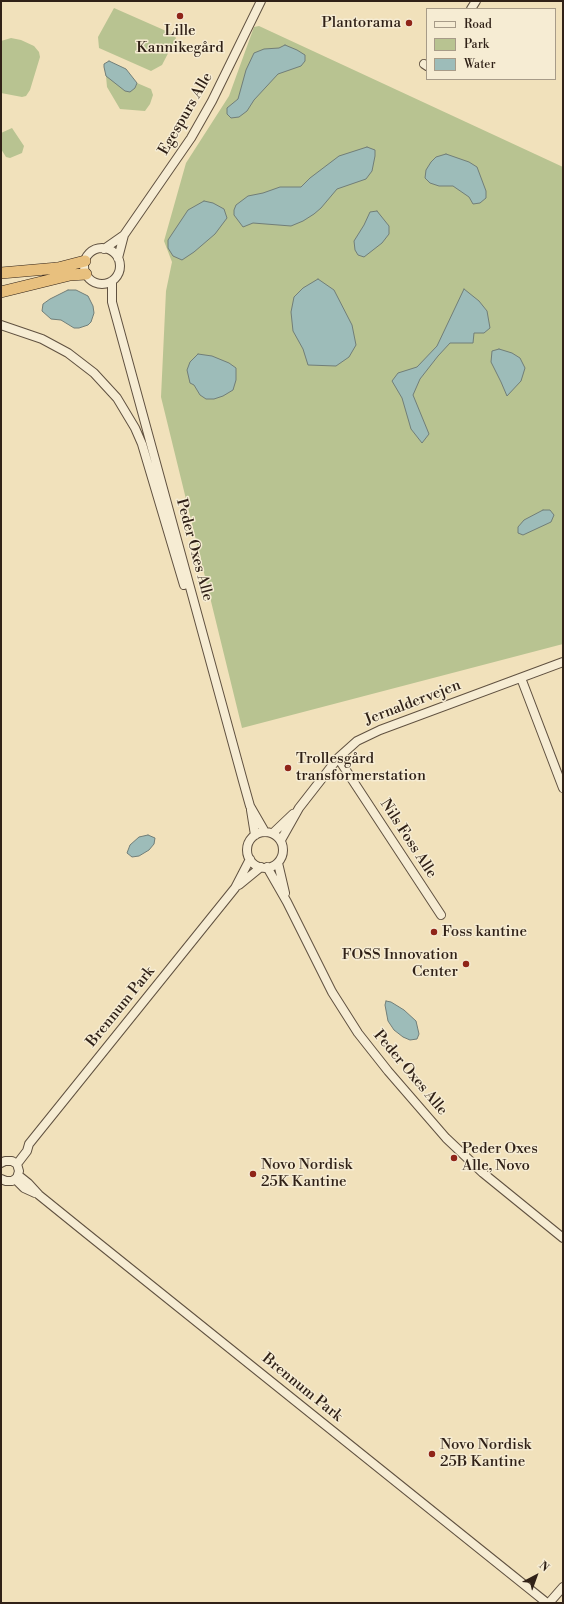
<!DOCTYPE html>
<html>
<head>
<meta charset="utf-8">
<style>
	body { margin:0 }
	#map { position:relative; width:564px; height:1604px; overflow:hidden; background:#f1e1bb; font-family:"Libre Bodoni",serif }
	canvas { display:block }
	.frame { position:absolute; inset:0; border:2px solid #302117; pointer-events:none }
	.legend { position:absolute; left:426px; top:8px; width:130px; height:72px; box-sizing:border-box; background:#f6ecd3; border:1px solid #a79b88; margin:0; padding:5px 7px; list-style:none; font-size:12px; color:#302117 }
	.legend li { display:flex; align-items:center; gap:8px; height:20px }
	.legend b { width:20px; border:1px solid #a79b88 }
	.north { position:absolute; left:516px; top:1556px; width:40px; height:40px; -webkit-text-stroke:3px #f6ecd3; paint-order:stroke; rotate:41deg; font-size:11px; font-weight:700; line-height:16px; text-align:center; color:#302117 }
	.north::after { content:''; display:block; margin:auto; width:14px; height:18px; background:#302117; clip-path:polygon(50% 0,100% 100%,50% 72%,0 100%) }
</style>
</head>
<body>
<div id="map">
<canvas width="564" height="1604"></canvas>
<div class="frame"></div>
<ul class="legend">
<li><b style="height:5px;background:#f6ecd3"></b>Road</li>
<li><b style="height:11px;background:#b8c391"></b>Park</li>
<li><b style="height:11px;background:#9dbcb9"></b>Water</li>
</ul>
<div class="north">N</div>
</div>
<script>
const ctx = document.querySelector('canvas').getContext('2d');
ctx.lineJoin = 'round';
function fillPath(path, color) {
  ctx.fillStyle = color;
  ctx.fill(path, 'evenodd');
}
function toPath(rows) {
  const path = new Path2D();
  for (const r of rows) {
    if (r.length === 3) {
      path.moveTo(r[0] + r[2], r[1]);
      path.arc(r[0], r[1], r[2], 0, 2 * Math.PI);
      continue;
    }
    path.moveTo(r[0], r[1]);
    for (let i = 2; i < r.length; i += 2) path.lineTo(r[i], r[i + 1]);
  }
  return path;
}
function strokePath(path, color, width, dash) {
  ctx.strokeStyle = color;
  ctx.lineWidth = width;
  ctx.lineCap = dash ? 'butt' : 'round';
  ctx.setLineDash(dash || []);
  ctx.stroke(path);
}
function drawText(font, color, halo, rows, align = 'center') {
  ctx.font = font + ' "Libre Bodoni",serif';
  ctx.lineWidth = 3;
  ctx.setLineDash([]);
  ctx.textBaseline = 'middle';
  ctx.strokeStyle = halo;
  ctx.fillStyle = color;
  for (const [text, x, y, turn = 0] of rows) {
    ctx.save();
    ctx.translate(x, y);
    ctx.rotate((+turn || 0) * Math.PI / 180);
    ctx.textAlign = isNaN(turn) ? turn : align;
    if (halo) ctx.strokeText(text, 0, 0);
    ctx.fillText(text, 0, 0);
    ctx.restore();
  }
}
const green = toPath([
	[114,8,173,34,176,38,162,65,151,71,99,48,98,37],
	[259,26,563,167,563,644,242,728,161,397,166,291,172,262,164,241,186,163,229,96,254,27],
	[11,38,21,40,34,46,39,52,40,57,30,90,26,96,22,97,1,93,1,41],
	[106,76,135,88,137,83,151,89,153,95,150,104,145,111,120,109,107,87],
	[12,128,24,146,22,153,10,158,6,157,1,149,1,133]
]);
const water = toPath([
	[285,45,297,50,305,55,305,61,301,66,278,74,254,100,247,111,239,117,231,118,227,114,227,108,238,99,246,70,254,53,264,49,279,48,285,45],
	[109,61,126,69,137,83,135,88,130,92,125,91,106,76,104,67,104,64,109,61],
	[367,147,375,150,375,156,372,171,366,179,337,189,321,208,314,214,303,221,291,226,253,223,243,227,234,215,234,210,236,205,248,196,263,193,280,187,301,187,310,178,339,156,367,147],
	[446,154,469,162,477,167,486,191,486,198,480,203,473,204,469,197,453,186,439,186,430,183,425,178,426,170,431,162,436,157,446,154],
	[204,201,213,203,224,209,227,218,215,234,194,252,182,260,173,256,168,248,168,240,188,210,204,201],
	[377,211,389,226,389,234,382,243,364,257,358,255,355,250,354,241,364,225,370,212,377,211],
	[318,279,334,290,352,325,356,345,349,357,336,366,308,365,303,349,293,331,291,312,294,297,303,288,318,279],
	[464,289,479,301,487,311,490,328,484,333,474,333,473,343,450,343,438,356,420,379,413,395,429,434,422,443,411,429,402,398,392,381,398,373,417,367,437,346,464,289],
	[68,290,76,290,88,296,93,306,94,313,91,322,88,325,79,328,74,328,61,320,51,319,42,311,43,304,50,299,68,290],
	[499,349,512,353,520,358,525,368,521,381,507,396,501,382,491,362,492,351,499,349],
	[198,354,212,356,229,363,236,368,236,380,233,390,223,396,214,399,206,399,200,395,194,385,190,383,187,370,190,362,198,354],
	[543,510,550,510,554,515,551,522,523,535,518,533,518,527,524,520,543,510],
	[148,835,155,838,154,844,149,850,139,856,132,857,127,853,130,845,139,837,148,835],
	[386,1001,391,1002,404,1010,416,1021,419,1034,417,1039,410,1040,403,1037,394,1030,388,1021,385,1005,386,1001]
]);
const minor = toPath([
	[471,9,476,1],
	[424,64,427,66],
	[102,266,18],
	[104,249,124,235,191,138,212,101,261,1],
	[118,258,124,235],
	[112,281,112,302,243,781,250,806,265,832],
	[1,325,42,339,68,353,94,373,117,398,135,428,142,444,184,585],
	[521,678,563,788],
	[338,758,441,915],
	[251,810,255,835],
	[265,850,18],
	[273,833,293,814],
	[281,840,299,808,338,758,357,741,380,730,563,662],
	[278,863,285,893],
	[267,867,287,902,332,992,358,1033,388,1071,446,1138,483,1173,563,1238],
	[239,885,261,867],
	[1,1163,5,1161,12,1161,17,1164,19,1171,17,1178,12,1181,6,1181,1,1179],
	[17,1164,27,1151,29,1144,235,888,250,859],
	[18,1175,28,1183,39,1195,86,1233,547,1603],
	[15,1179,24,1188,35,1193],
	[549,1603,563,1587]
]);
const highway = toPath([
	[1,273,58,268,85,261],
	[1,292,70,275,86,274]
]);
const markers = [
	[180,16,4,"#8f2418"],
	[409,23,4,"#8f2418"],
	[288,768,4,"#8f2418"],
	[434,932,4,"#8f2418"],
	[466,964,4,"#8f2418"],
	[454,1158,4,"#8f2418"],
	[253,1174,4,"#8f2418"],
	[432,1454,4,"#8f2418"]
];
const poiNames = [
	["Plantorama",401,23,"right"],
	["Lille",180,31,"center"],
	["Kannikegård",180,48,"center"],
	["Trollesgård",296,759],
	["transformerstation",296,776],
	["Foss kantine",442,932],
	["FOSS Innovation",458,955,"right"],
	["Center",458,972,"right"],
	["Peder Oxes",462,1149],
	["Alle, Novo",462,1166],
	["Novo Nordisk",261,1165],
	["25K Kantine",261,1182],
	["Novo Nordisk",440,1445],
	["25B Kantine",440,1462]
];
const streetNames = [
	["Egespurs Alle",186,114,-60],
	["Peder Oxes Alle",194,550,75],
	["Jernaldervejen",413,703,-21],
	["Nils Foss Alle",408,839,57],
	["Brennum Park",121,1007,-51],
	["Peder Oxes Alle",410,1073,50],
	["Brennum Park",302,1388,39]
];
fillPath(green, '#b8c391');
fillPath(water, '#9dbcb9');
strokePath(water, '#717e78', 1);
strokePath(minor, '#605140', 10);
strokePath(highway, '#302117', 12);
strokePath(minor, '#f6ecd3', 8);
strokePath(highway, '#e8c07e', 11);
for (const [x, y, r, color] of markers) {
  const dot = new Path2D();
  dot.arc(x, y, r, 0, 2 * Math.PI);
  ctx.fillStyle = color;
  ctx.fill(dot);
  strokePath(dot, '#f6ecd3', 1.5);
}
drawText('15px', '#302117', '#f6ecd3', poiNames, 'left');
drawText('15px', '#302117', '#f6ecd3', streetNames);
</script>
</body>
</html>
